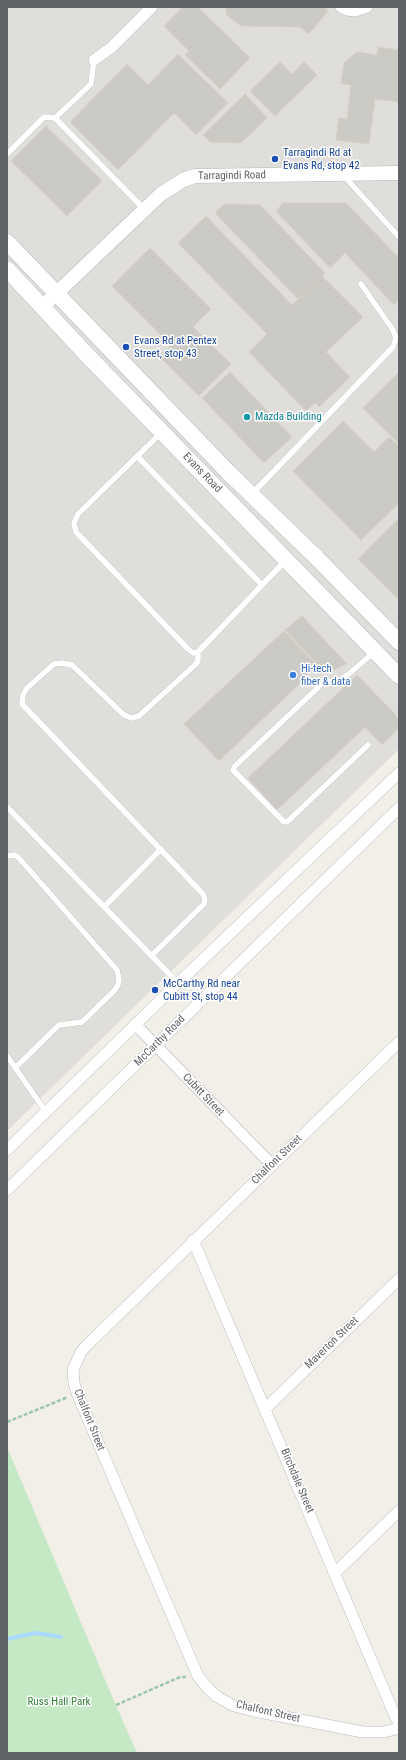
<!DOCTYPE html>
<html>
<head>
<meta charset="utf-8">
<style>
	body { margin:0 }
	#map { position:relative; width:406px; height:1760px; overflow:hidden; background:#f1efe8; font-family:"Roboto Condensed",sans-serif }
	canvas { display:block }
	.frame { position:absolute; inset:0; border:8px solid #5f6368; pointer-events:none }
</style>
</head>
<body>
<div id="map">
<canvas width="406" height="1760"></canvas>
<div class="frame"></div>
</div>
<script>
const ctx = document.querySelector('canvas').getContext('2d');
ctx.lineJoin = 'round';
function fillPath(path, color) {
  ctx.fillStyle = color;
  ctx.fill(path, 'evenodd');
}
function toPath(rows) {
  const path = new Path2D();
  for (const r of rows) {
    path.moveTo(r[0], r[1]);
    for (let i = 2; i < r.length; i += 2) path.lineTo(r[i], r[i + 1]);
  }
  return path;
}
function strokePath(path, color, width, dash) {
  ctx.strokeStyle = color;
  ctx.lineWidth = width;
  ctx.lineCap = dash ? 'butt' : 'round';
  ctx.setLineDash(dash || []);
  ctx.stroke(path);
}
function drawText(font, color, halo, rows, align = 'center') {
  ctx.font = font + ' "Roboto Condensed",sans-serif';
  ctx.lineWidth = 3;
  ctx.setLineDash([]);
  ctx.textBaseline = 'middle';
  ctx.strokeStyle = halo;
  ctx.fillStyle = color;
  for (const [text, x, y, turn = 0] of rows) {
    ctx.save();
    ctx.translate(x, y);
    ctx.rotate((+turn || 0) * Math.PI / 180);
    ctx.textAlign = isNaN(turn) ? turn : align;
    if (halo) ctx.strokeText(text, 0, 0);
    ctx.fillText(text, 0, 0);
    ctx.restore();
  }
}
const industrial = toPath([
	[7,7,399,7,399,749,7,1131]
]);
const green = toPath([
	[7,1447,114,1701,137,1753,7,1753]
]);
const stream = toPath([
	[7,1639,36,1633,61,1637]
]);
const building = toPath([
	[183,7,198,7,250,58,220,89,185,55,189,51,164,26,183,7],
	[226,7,323,7,328,11,309,34,300,27,241,26,226,14,226,7],
	[378,47,399,50,399,102,375,99,369,144,336,140,339,118,347,119,351,85,341,84,344,63,357,52,377,55,378,47],
	[178,54,228,103,196,135,174,113,118,170,70,122,127,64,148,85,178,54],
	[280,62,292,74,304,62,317,75,275,116,250,91,280,62],
	[245,94,267,118,241,143,210,142,203,135,245,94],
	[46,126,102,181,67,216,11,161,46,126],
	[283,203,346,203,399,258,399,300,394,305,345,253,330,268,276,211,283,203],
	[224,204,260,205,325,273,298,299,215,213,224,204],
	[206,216,292,305,322,276,363,317,326,352,350,377,319,407,315,403,306,411,249,352,267,334,178,243,206,216],
	[150,248,211,309,193,327,231,364,199,396,160,357,171,345,112,286,150,248],
	[230,372,292,437,264,463,202,398,230,372],
	[399,372,399,444,363,408,399,372],
	[343,421,374,452,389,437,399,446,399,503,361,540,293,471,343,421],
	[399,518,399,600,358,559,399,518],
	[302,616,347,664,326,673,285,630,302,616],
	[284,631,318,666,219,761,184,724,284,631],
	[357,675,394,713,398,719,398,729,382,745,365,727,277,810,248,778,357,675]
]);
const path = toPath([
	[7,1422,68,1397],
	[116,1705,180,1677,186,1677]
]);
const service = toPath([
	[94,60,91,84,55,118,144,209],
	[7,154,44,117,55,118],
	[344,176,399,237],
	[161,433,78,514,74,523,76,532,187,648,193,653,198,652,285,561],
	[137,456,262,585],
	[252,494,393,347,396,338,393,330,361,284],
	[368,745,287,822,283,821,233,770,235,766,324,682,338,681,350,673,374,652],
	[7,807,178,983],
	[7,856,14,855,18,857,117,970,119,979,118,985,114,991,82,1022,59,1025,15,1068],
	[104,907,161,849],
	[151,956,204,904,205,899,203,894,22,704,23,695,27,688,54,664,62,663,72,665,124,715,131,718,139,716,195,665,198,661,198,652],
	[7,1056,46,1112]
]);
const minor = toPath([
	[341,7,347,10,355,11,367,7],
	[94,60,112,47,152,7],
	[135,1024,272,1165],
	[399,1042,87,1345,81,1352,73,1370,74,1383,77,1393,198,1676,206,1686,216,1696,234,1706,254,1711,363,1732,384,1732,399,1728],
	[7,1150,178,983,399,773],
	[7,1190,399,808],
	[193,1240,395,1716,399,1723],
	[266,1408,399,1279],
	[335,1573,399,1511]
]);
const tertiary = toPath([
	[42,307,161,194,183,180,195,176,399,173]
]);
const secondary = toPath([
	[7,242,228,472,317,558,399,642],
	[7,269,87,355,399,676]
]);
const markers = [
	[275,159,4,"#1a4fb4"],
	[126,347,4,"#1a4fb4"],
	[247,417,4,"#0f9aa8"],
	[293,675,4,"#3f7fe0"],
	[155,990,4,"#1a4fb4"]
];
const transitNames = [
	["Tarragindi Rd at",283,153],
	["Evans Rd, stop 42",283,166],
	["Evans Rd at Pentex",134,341],
	["Street, stop 43",134,354],
	["McCarthy Rd near",163,984],
	["Cubitt St, stop 44",163,997]
];
const streetNames = [
	["Tarragindi Road",232,176,-1],
	["Evans Road",202,473,46],
	["McCarthy Road",160,1041,-45],
	["Cubitt Street",203,1095,46],
	["Chalfont Street",277,1160,-44],
	["Maverton Street",332,1343,-44],
	["Chalfont Street",89,1420,68],
	["Birchdale Street",297,1481,67],
	["Chalfont Street",268,1712,13]
];
const cultureNames = [
	["Mazda Building",255,417]
];
const shopNames = [
	["Hi-tech",301,669],
	["fiber & data",301,682]
];
const parkNames = [
	["Russ Hall Park",59,1702]
];
fillPath(industrial, '#e0deda');
fillPath(green, '#c5e8c5');
strokePath(stream, '#aadaff', 4);
fillPath(building, '#cccac5');
strokePath(building, '#d6d1c6', 1);
strokePath(service, '#b5b8bc', 6);
strokePath(minor, '#b5b8bc', 12);
strokePath(tertiary, '#b5b8bc', 15);
strokePath(secondary, '#b6babf', 17);
strokePath(path, '#9cc7a9', 2.5, [4, 2]);
strokePath(service, '#fff', 5.5);
strokePath(minor, '#fff', 11);
strokePath(tertiary, '#fff', 14);
strokePath(secondary, '#fff', 16);
for (const [x, y, r, color] of markers) {
  const dot = new Path2D();
  dot.arc(x, y, r, 0, 2 * Math.PI);
  ctx.fillStyle = color;
  ctx.fill(dot);
  strokePath(dot, '#fff', 1.5);
}
drawText('11px', '#164399', '#fff', transitNames, 'left');
drawText('11px', '#5f6368', '#fff', streetNames);
drawText('11px', '#0d838f', '#fff', cultureNames, 'left');
drawText('11px', '#366cbe', '#fff', shopNames, 'left');
drawText('11px', '#348238', '#fff', parkNames);
</script>
</body>
</html>
